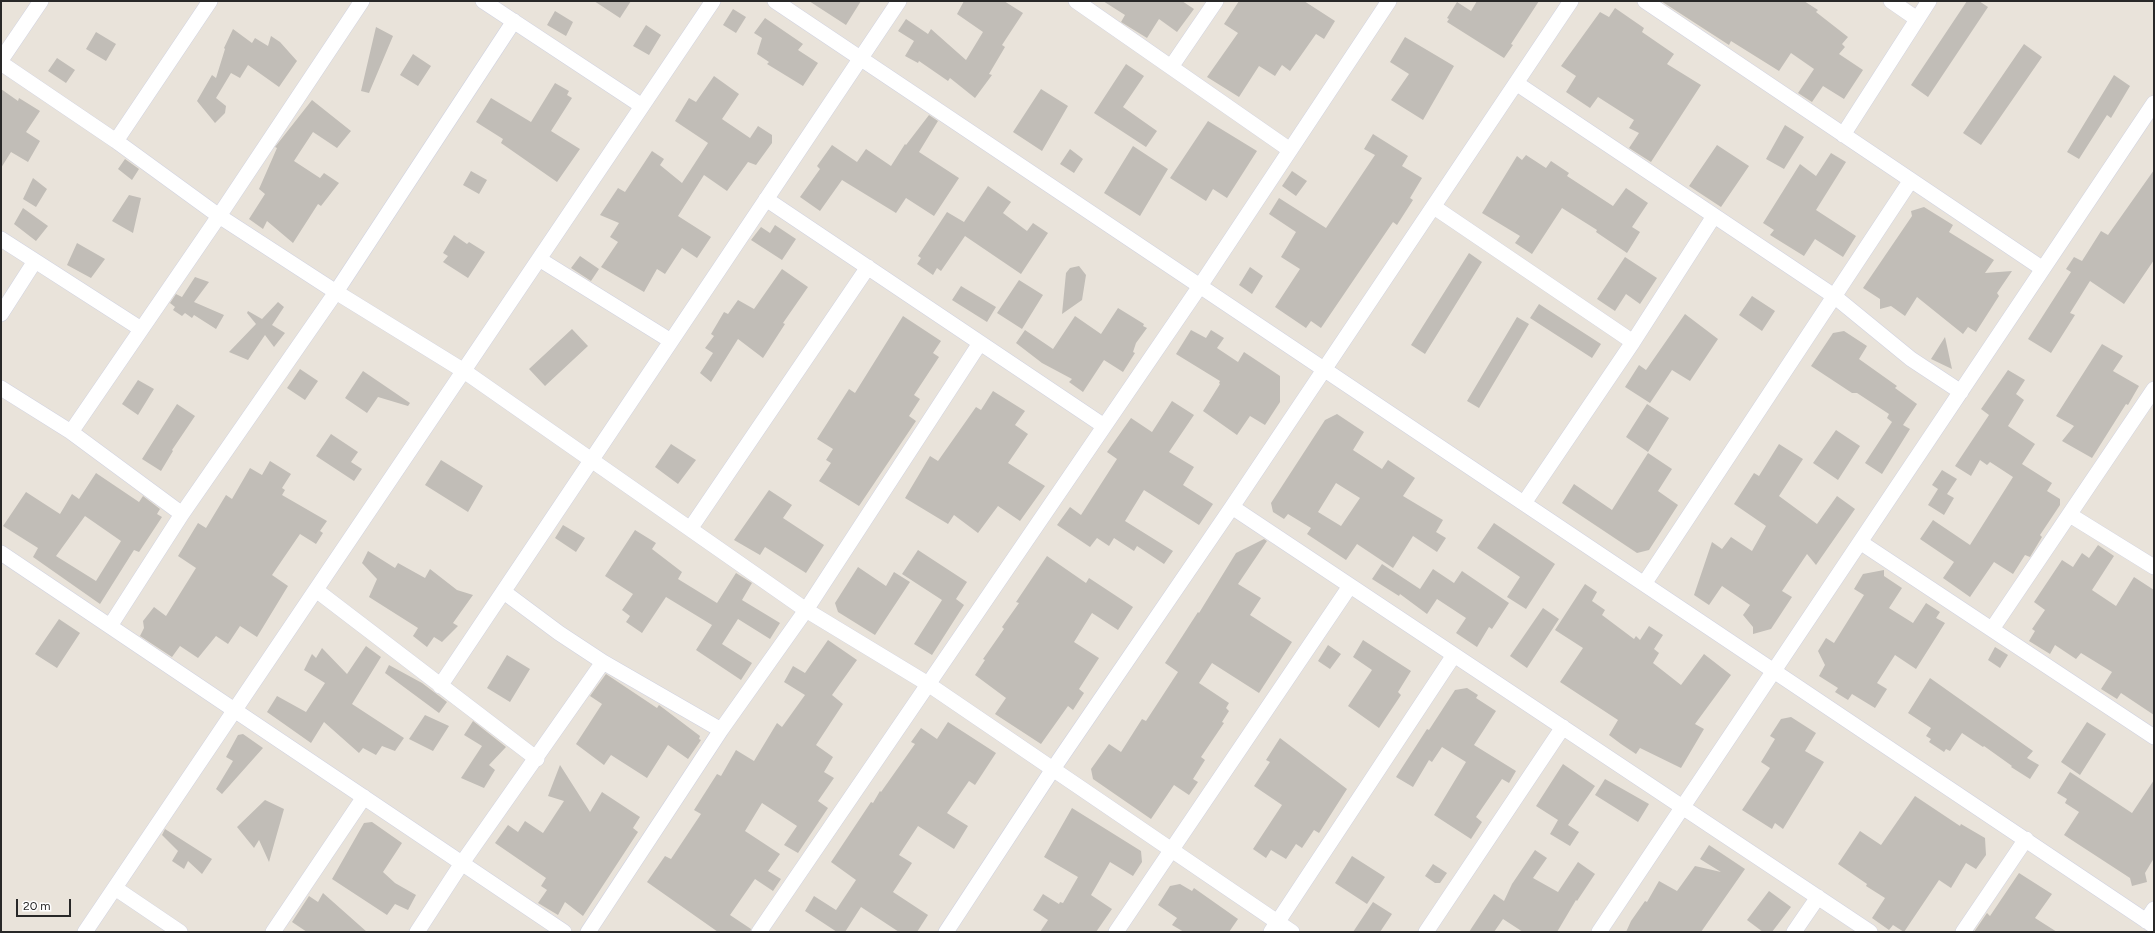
<!DOCTYPE html>
<html>
<head>
<meta charset="utf-8">
<style>
	body { margin:0 }
	#map { position:relative; width:2155px; height:933px; overflow:hidden; background:#e9e3da; font-family:Figtree,sans-serif }
	canvas { display:block }
	.frame { position:absolute; inset:0; border:2px solid #282828; pointer-events:none }
	.scale { position:absolute; left:16px; top:899px; width:55px; height:18px; box-sizing:border-box; border:2px solid #282828; border-top:0; padding-left:5px; font-size:12px; line-height:14px; white-space:nowrap; color:#282828; -webkit-text-stroke:3px #fff; paint-order:stroke }
</style>
</head>
<body>
<div id="map">
<canvas width="2155" height="933"></canvas>
<div class="frame"></div>
<div class="scale">20 m</div>
</div>
<script>
const ctx = document.querySelector('canvas').getContext('2d');
ctx.lineJoin = 'round';
function fillPath(path, color) {
  ctx.fillStyle = color;
  ctx.fill(path, 'evenodd');
}
function toPath(rows) {
  const path = new Path2D();
  for (const r of rows) {
    path.moveTo(r[0], r[1]);
    for (let i = 2; i < r.length; i += 2) path.lineTo(r[i], r[i + 1]);
  }
  return path;
}
function strokePath(path, color, width, dash) {
  ctx.strokeStyle = color;
  ctx.lineWidth = width;
  ctx.lineCap = dash ? 'butt' : 'round';
  ctx.setLineDash(dash || []);
  ctx.stroke(path);
}
const building = toPath([
	[594,1,631,1,620,18],
	[809,1,861,1,846,25],
	[964,1,1004,1,1023,13,1002,45,1005,47,989,74,992,75,975,98,950,78,948,81,919,61,918,63,905,56,914,41,898,31,906,19,928,34,931,29,966,60,983,32,957,14],
	[1103,1,1182,1,1194,9,1177,32,1159,19,1147,38,1121,22,1125,15],
	[1239,1,1304,1,1335,21,1324,39,1316,34,1290,71,1282,65,1275,76,1259,66,1239,97,1207,77,1238,33,1224,24],
	[1477,1,1539,1,1511,44,1513,45,1504,58,1447,22,1449,19,1447,18,1457,2,1471,11],
	[1661,1,1804,1,1818,10,1816,12,1848,37,1842,44,1845,47,1839,54,1863,70,1844,99,1823,86,1812,102,1798,93,1814,69,1791,53,1779,71,1731,41,1729,45],
	[1967,1,1979,1,1988,7,1928,97,1911,85],
	[1615,8,1644,28,1642,32,1674,54,1667,64,1701,85,1651,162,1629,148,1639,133,1629,128,1634,120,1598,97,1590,108,1566,92,1576,76,1561,66,1600,12,1609,17],
	[733,9,746,17,736,33,723,25],
	[555,11,573,22,566,36,547,25],
	[765,18,803,44,798,50,818,63,803,86,767,64,769,62,757,54,762,38,754,33],
	[646,25,661,35,649,55,633,46],
	[376,27,393,36,369,93,361,91],
	[233,29,252,43,255,38,268,46,271,36,280,42,297,61,279,87,248,65,240,78,231,73,216,98,226,106,225,113,215,123,197,101,212,75,216,78,225,49,224,48],
	[96,32,116,44,106,61,86,49],
	[1405,37,1454,66,1423,120,1391,100,1409,74,1390,62],
	[2024,44,2042,57,1981,145,1963,133],
	[413,54,431,66,418,86,400,75],
	[57,58,75,70,66,83,48,71],
	[1126,64,1144,76,1123,107,1157,131,1146,147,1094,113],
	[2114,75,2130,86,2111,118,2107,115,2079,159,2067,152],
	[714,76,739,94,722,119,750,138,758,126,772,135,772,143,756,165,748,162,727,191,704,175,678,216,711,237,697,258,682,248,665,274,657,269,644,292,601,267,618,242,610,237,619,223,600,215,618,188,625,192,652,151,664,159,660,165,682,183,708,143,675,121,689,98,696,102],
	[555,83,569,91,567,95,572,98,551,131,580,149,557,182,501,143,503,139,476,122,491,98,531,122],
	[1,89,18,101,19,98,40,111,26,132,40,141,28,162,11,152,1,168],
	[1041,89,1068,106,1042,151,1013,132],
	[312,100,351,131,337,148,313,132,294,161,320,178,324,173,339,183,321,206,318,204,293,243,267,221,263,229,249,219,265,194,259,189,277,148,275,147],
	[929,115,938,121,919,152,959,178,934,216,906,198,896,213,842,180,820,211,800,197,820,169,817,166,832,145,857,162,866,149,891,166,905,144,906,145],
	[1208,121,1257,151,1227,198,1213,189,1206,201,1170,178],
	[1785,125,1804,137,1784,169,1766,159],
	[1373,134,1408,156,1402,166,1422,178,1410,198,1413,200,1397,225,1393,222,1321,328,1311,321,1306,328,1275,307,1300,269,1281,257,1296,232,1269,214,1279,198,1326,228,1375,155,1364,149],
	[1717,145,1749,166,1721,207,1689,186],
	[1133,146,1168,169,1140,216,1104,193],
	[1070,149,1083,159,1074,173,1060,164],
	[1831,153,1846,162,1816,210,1856,236,1843,257,1815,239,1804,256,1770,235,1774,230,1763,223,1800,164,1816,176],
	[1526,155,1546,168,1551,161,1569,173,1567,176,1613,206,1626,188,1648,203,1632,227,1640,232,1627,253,1596,232,1597,230,1562,208,1532,254,1515,243,1520,236,1482,213,1517,156,1522,160],
	[125,159,139,169,132,180,118,169],
	[2154,170,2154,260,2124,304,2090,281,2070,313,2075,315,2051,353,2028,339,2071,272,2066,269,2074,257,2082,261,2101,231,2108,235],
	[471,171,487,180,479,194,463,185],
	[1292,171,1307,181,1296,196,1282,186],
	[33,178,47,189,36,207,23,199],
	[988,186,1011,202,1003,213,1027,231,1033,223,1048,233,1021,274,965,236,941,271,937,268,933,275,917,264,921,258,918,256,947,212,964,222],
	[129,195,141,198,133,233,112,221],
	[1924,207,1953,225,1949,232,1994,260,1985,273,2012,271,1997,293,1999,296,1976,332,1968,327,1963,334,1917,297,1905,316,1891,306,1880,309,1880,299,1863,288,1912,216,1911,211],
	[23,208,48,226,36,241,14,224],
	[775,225,796,239,782,260,751,240,761,227,770,233],
	[454,235,467,244,469,242,485,252,468,278,443,262,448,256,443,253],
	[77,243,105,259,91,278,67,265],
	[1469,253,1482,262,1425,354,1411,345],
	[580,256,599,269,591,281,571,268],
	[1625,257,1657,278,1640,304,1626,294,1615,311,1597,299],
	[1079,266,1086,275,1082,300,1062,314,1066,273,1070,268],
	[1250,267,1263,276,1252,294,1239,285],
	[782,269,808,287,783,323,785,324,763,358,738,339,711,382,700,373,713,353,705,348,714,336,711,334,724,312,728,314,738,300,754,309],
	[195,277,209,282,194,302,224,315,216,329,194,315,192,318,185,313,182,316,173,310,175,307,170,303,176,294,182,297],
	[1019,280,1043,295,1022,329,997,313],
	[961,286,996,307,987,322,952,300],
	[1752,296,1775,311,1762,331,1739,315],
	[278,302,284,307,272,325,285,333,274,347,265,335,248,360,229,352,256,324,247,313,248,311,262,319],
	[1539,304,1601,344,1592,358,1530,318],
	[1118,308,1144,324,1143,326,1147,328,1136,343,1133,352,1135,353,1123,372,1104,360,1083,392,1069,382,1072,379,1042,363,1016,343,1025,330,1053,349,1075,316,1101,334],
	[1685,314,1718,339,1690,381,1672,370,1650,403,1625,387,1639,365,1646,370],
	[903,316,941,341,933,353,939,357,914,395,920,399,909,416,916,421,859,506,819,481,831,463,826,460,833,449,817,439,849,389,855,393],
	[1517,317,1529,324,1479,408,1467,401],
	[572,329,588,346,545,386,529,369],
	[1191,330,1206,338,1211,330,1224,338,1217,348,1238,362,1244,352,1280,376,1280,402,1265,425,1250,416,1237,435,1203,411,1220,384,1219,383,1220,381,1176,354],
	[1844,331,1867,346,1859,359,1897,386,1895,388,1917,404,1903,425,1910,429,1882,474,1865,463,1892,422,1887,418,1889,414,1857,393,1852,393,1811,366,1833,333],
	[1945,337,1952,369,1931,359],
	[2102,344,2123,356,2113,371,2139,386,2128,405,2126,404,2092,458,2062,441,2074,426,2056,416],
	[300,369,318,381,305,400,287,388],
	[2008,370,2025,380,2016,394,2024,400,2008,426,2035,444,2022,464,2052,483,2047,491,2060,499,2060,505,2040,535,2042,537,2030,557,2025,555,2013,574,1994,562,1970,597,1943,578,1954,562,1920,539,1933,520,1970,545,2013,477,1990,462,1987,465,1980,460,1971,476,1955,466,1989,415,1981,409],
	[363,371,410,403,408,406,378,397,367,413,345,398],
	[138,380,154,389,138,415,122,404],
	[993,391,1025,411,1015,425,1028,434,1008,463,1045,486,1020,521,998,506,978,533,954,515,948,524,905,498,930,456,938,461,976,407,981,410],
	[1172,401,1194,415,1169,452,1194,467,1183,485,1213,504,1199,525,1144,490,1125,521,1173,551,1164,564,1137,546,1134,551,1114,538,1109,546,1097,538,1090,547,1057,525,1070,507,1081,515,1117,459,1107,452,1131,418,1152,432],
	[177,404,195,416,172,450,173,451,161,471,142,459],
	[1647,404,1669,418,1648,452,1626,437],
	[1337,414,1364,432,1353,450,1382,469,1388,460,1415,478,1403,496,1443,520,1436,532,1446,538,1437,552,1413,536,1393,568,1357,544,1346,560,1307,534,1311,528,1288,514,1284,519,1273,512,1271,503,1325,420],
	[1336,483,1360,498,1341,526,1318,512],
	[1836,430,1860,446,1838,480,1813,463],
	[331,434,358,452,351,462,362,469,354,481,316,456],
	[671,444,696,460,678,484,655,467],
	[1779,444,1803,459,1779,496,1817,524,1837,496,1855,509,1816,565,1807,554,1782,591,1792,597,1771,629,1753,634,1753,627,1743,615,1750,605,1722,586,1709,605,1694,595,1712,542,1722,549,1731,537,1752,551,1766,526,1734,504,1754,473,1759,476],
	[1648,453,1672,469,1658,491,1678,505,1649,550,1637,553,1562,503,1574,484,1612,510],
	[441,460,483,486,468,512,425,485],
	[270,461,291,474,282,488,285,490,282,495,327,521,320,531,323,533,316,544,300,534,272,575,288,586,257,637,240,626,228,644,216,636,198,658,180,646,172,657,140,636,144,628,143,621,154,607,166,616,196,568,178,556,198,523,206,528,226,495,232,499,250,468,262,475],
	[1942,470,1957,479,1947,494,1954,498,1944,515,1928,505,1938,489,1932,485],
	[96,473,139,502,143,496,160,509,157,514,162,517,139,552,134,550,100,604,33,557,38,548,3,526,26,492,60,514,72,494,79,499],
	[85,516,121,541,96,581,56,556],
	[769,490,792,505,783,518,824,545,806,573,765,547,760,555,734,540],
	[1494,523,1555,564,1526,609,1507,597,1520,577,1477,548],
	[563,525,585,538,576,552,555,538],
	[635,530,656,543,652,549,682,572,678,579,717,603,736,573,752,583,742,600,780,623,770,639,738,619,722,644,752,663,741,680,696,650,712,625,666,597,642,633,626,622,630,616,622,610,633,594,605,576],
	[1264,539,1267,541,1238,584,1261,598,1250,615,1292,642,1259,693,1212,663,1199,683,1229,703,1226,708,1229,711,1222,722,1224,723,1201,757,1205,760,1193,779,1198,782,1189,795,1174,785,1151,819,1093,779,1091,769,1109,744,1121,752,1142,719,1146,721,1178,672,1165,663,1198,612,1199,613,1236,553],
	[2098,545,2114,556,2092,590,2116,606,2134,577,2154,590,2154,715,2121,693,2117,699,2101,689,2112,672,2081,653,2076,659,2055,645,2050,654,2029,641,2035,631,2032,629,2045,610,2034,602,2062,560,2073,567,2082,553,2089,558],
	[918,550,967,582,956,599,964,605,932,655,914,644,942,600,902,574],
	[368,551,395,568,398,563,425,578,430,569,457,590,473,595,453,623,458,626,442,642,434,637,427,647,413,636,418,628,369,597,377,579,362,563],
	[1047,556,1086,583,1089,578,1133,607,1118,630,1092,613,1074,642,1099,658,1079,689,1084,693,1073,710,1068,706,1041,744,995,714,1006,698,975,675,985,660,983,659,1004,629,1002,627,1019,603,1016,602],
	[1382,564,1420,589,1433,569,1454,583,1462,571,1509,603,1492,629,1489,627,1477,647,1456,633,1466,618,1437,599,1427,614,1400,594,1399,596,1372,579],
	[858,567,886,586,894,572,910,582,875,635,838,612,835,603],
	[1884,570,1884,576,1902,588,1889,608,1913,623,1926,603,1940,612,1936,618,1945,623,1916,669,1895,655,1877,683,1887,689,1875,708,1852,694,1848,700,1835,692,1838,688,1819,676,1825,665,1818,651,1826,638,1834,643,1864,595,1854,589,1863,574],
	[1585,584,1597,592,1592,601,1605,610,1602,615,1634,639,1636,636,1640,640,1649,626,1663,635,1654,649,1659,653,1653,663,1681,685,1704,654,1731,675,1695,724,1704,729,1681,768,1640,748,1636,754,1621,744,1609,735,1618,720,1560,682,1583,648,1555,630],
	[1543,608,1559,619,1527,668,1510,656],
	[59,619,80,633,57,668,35,654],
	[828,640,857,660,832,695,843,704,816,745,833,757,824,772,834,778,818,801,828,808,798,853,784,845,797,826,762,803,745,831,780,854,768,871,781,879,773,891,755,879,730,915,751,929,750,932,718,932,647,882,665,856,671,859,701,814,694,810,717,774,721,776,736,750,754,761,777,723,782,727,805,695,784,682,793,666,805,673],
	[1363,640,1411,671,1398,692,1401,695,1379,728,1348,706,1372,670,1353,657],
	[1328,645,1341,654,1330,669,1318,661],
	[366,646,381,657,352,704,404,738,395,751,382,746,376,755,363,748,359,753,324,722,311,743,267,712,277,696,306,712,325,683,304,670,312,654,316,658,322,648,347,674],
	[1995,647,2008,655,2000,668,1988,660],
	[507,655,530,669,510,702,487,688],
	[389,665,422,683,447,702,439,713,385,673],
	[606,674,657,708,659,705,700,736,699,739,701,740,688,759,668,745,647,778,611,755,604,765,576,744,602,704,590,696],
	[1930,678,2033,751,2027,758,2039,765,2030,779,2011,767,2012,766,1984,746,1983,747,1962,733,1950,751,1946,749,1944,752,1929,742,1931,739,1926,736,1931,728,1908,713],
	[1467,688,1478,695,1476,698,1496,711,1474,745,1516,771,1509,783,1502,779,1476,817,1482,822,1471,839,1434,815,1466,762,1442,747,1432,762,1429,760,1413,787,1396,777,1427,729,1429,730,1455,690],
	[425,715,449,726,433,751,409,739],
	[1791,717,1816,733,1805,751,1824,762,1783,829,1775,823,1772,829,1742,810,1770,768,1761,762,1775,739,1770,736,1781,719],
	[473,721,506,747,489,765,495,770,484,788,461,778,482,746,464,735],
	[948,722,996,753,975,785,969,781,947,813,968,826,954,849,918,826,899,855,912,863,893,892,928,915,917,932,899,932,861,907,845,932,837,932,805,911,814,896,836,910,856,880,831,862,871,802,873,803,880,791,881,792,915,744,911,742,921,728,937,739],
	[2087,722,2106,734,2080,775,2061,762],
	[243,734,263,748,222,794,216,789,233,761,226,757,238,735],
	[1280,738,1347,789,1319,833,1314,830,1302,848,1296,844,1286,859,1271,850,1266,858,1253,849,1282,805,1254,786,1270,762,1266,760],
	[1563,764,1595,786,1568,825,1579,832,1570,846,1550,834,1558,820,1536,806],
	[560,765,590,812,602,792,640,817,633,828,638,832,583,916,565,902,558,915,538,903,547,890,541,886,546,878,495,843,508,825,518,832,525,821,543,833,564,801,548,796],
	[2070,772,2132,813,2154,780,2154,858,2145,873,2147,882,2132,886,2130,878,2064,835,2079,812,2065,803,2067,799,2057,793],
	[1605,779,1649,804,1638,822,1595,795],
	[1915,796,1960,826,1961,824,1985,838,1986,855,1976,869,1966,863,1951,888,1939,880,1904,932,1893,925,1889,930,1872,918,1885,898,1866,886,1867,884,1838,864,1860,831,1881,845],
	[265,800,284,809,269,862,259,840,254,848,237,827],
	[1072,808,1141,851,1142,862,1133,876,1110,862,1091,895,1112,909,1096,932,1040,932,1048,920,1033,910,1043,894,1059,904,1060,902,1063,903,1078,877,1044,857],
	[372,822,402,843,383,872,395,883,416,895,408,910,395,904,387,915,332,879,364,823],
	[165,829,212,859,202,874,188,861,184,869,172,861,178,851,162,835],
	[1709,845,1745,869,1701,932,1626,932,1631,921,1645,901,1647,902,1659,881,1677,891,1695,866,1721,872,1700,859],
	[1535,850,1547,858,1533,878,1558,892,1578,862,1595,874,1577,901,1576,900,1557,932,1523,932,1503,919,1494,932,1469,932,1494,894,1504,901,1512,884],
	[1352,856,1385,877,1367,904,1335,883],
	[1433,864,1447,873,1440,883,1435,883,1425,876],
	[2019,873,2052,894,2035,918,2057,932,1974,932,1987,913,1990,916],
	[1180,884,1192,891,1194,888,1238,919,1229,932,1184,932,1172,925,1177,918,1158,905,1170,886],
	[1769,891,1791,907,1772,932,1763,932,1747,920],
	[323,893,367,932,307,932,292,922,309,896,318,902],
	[1373,902,1392,914,1380,932,1353,932]
]);
const street = toPath([
	[483,1,642,106],
	[775,1,2154,926],
	[1076,1,1290,150],
	[1645,1,2043,269],
	[1891,1,1917,19],
	[1,60,41,1],
	[1,63,116,141,219,216,336,292,464,371,806,610,928,684,1292,932],
	[1171,67,1216,1],
	[1516,83,1834,296,1911,359,1961,392],
	[1843,135,1929,1],
	[116,141,210,1],
	[766,199,1104,426],
	[1434,207,1633,342],
	[1,239,141,329],
	[539,259,671,341],
	[1,314,35,261],
	[1,388,71,432,182,514],
	[71,432,219,216,362,1],
	[1524,503,1633,342,1714,216],
	[1232,507,1870,932],
	[2070,515,2154,567],
	[690,529,868,267],
	[1860,542,2154,737],
	[1,553,564,932],
	[1644,584,1911,180],
	[316,590,537,759],
	[504,592,559,633,603,662,721,730],
	[110,626,182,514,336,292,514,21],
	[1992,629,2154,389],
	[440,686,899,1],
	[115,888,180,932],
	[2146,921,2154,909],
	[85,932,713,1],
	[273,932,364,797],
	[417,932,462,863,603,662],
	[588,932,721,730,806,610,980,343],
	[759,932,1200,286,1389,1],
	[946,932,1053,769,1232,507,1571,1],
	[1116,932,1350,586],
	[1271,932,1454,655],
	[1426,932,1563,727],
	[1599,932,2154,103],
	[1794,932,1818,897],
	[1963,932,2026,839]
]);
fillPath(building, '#c1bdb7');
strokePath(street, '#d0d2e0', 16);
strokePath(street, '#fff', 15);
</script>
</body>
</html>
